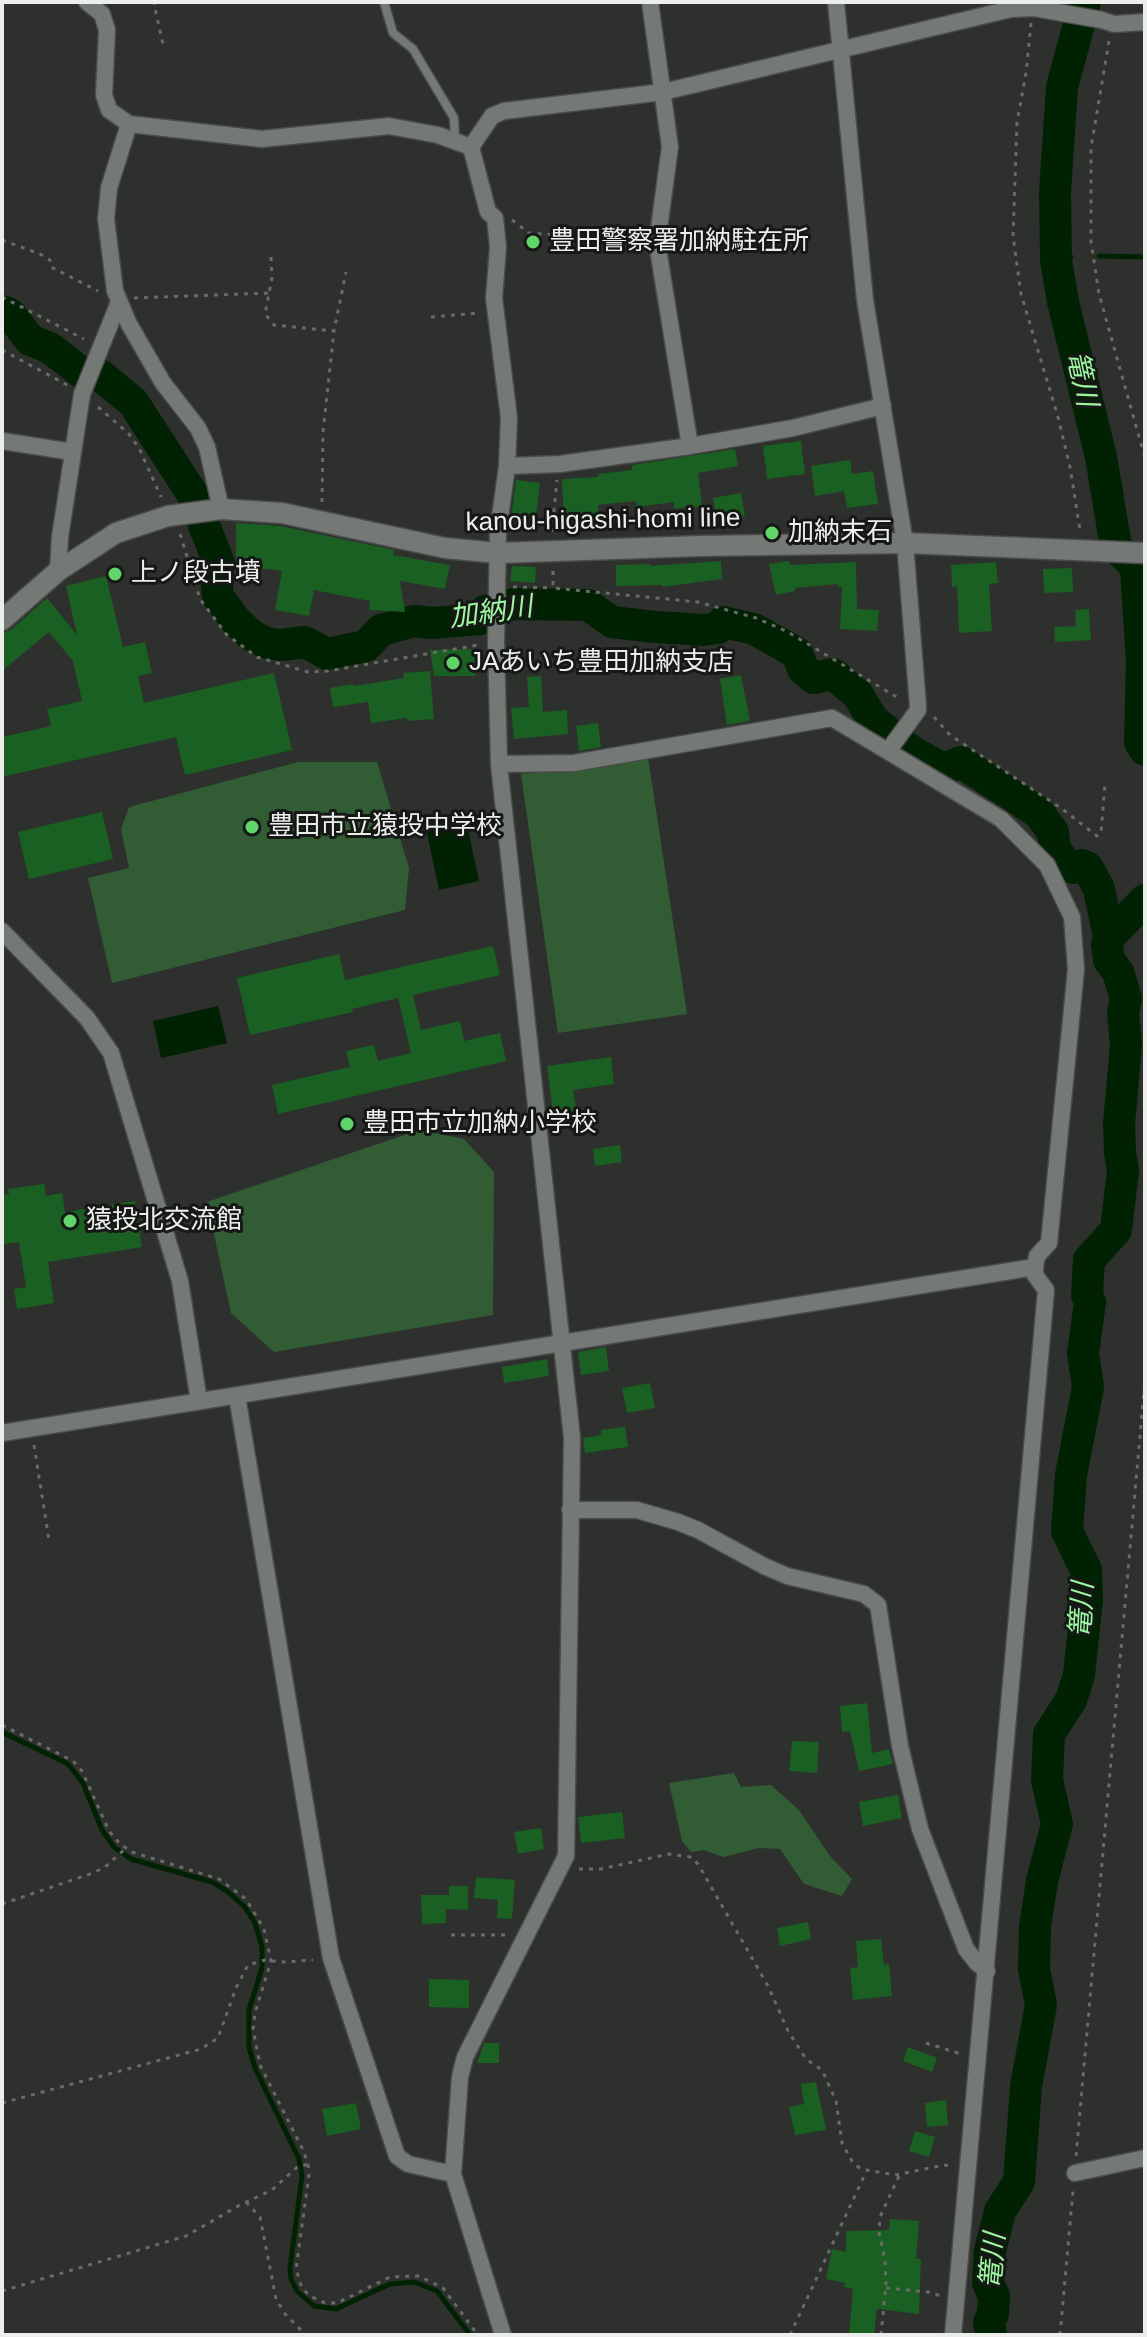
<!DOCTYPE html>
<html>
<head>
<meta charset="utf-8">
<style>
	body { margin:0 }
	#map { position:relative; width:1147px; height:2337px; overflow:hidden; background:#2d302d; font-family:Helvetica,sans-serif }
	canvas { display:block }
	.frame { position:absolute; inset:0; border:4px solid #eceeec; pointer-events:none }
</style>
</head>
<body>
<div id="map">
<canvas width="1147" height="2337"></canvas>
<div class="frame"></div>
</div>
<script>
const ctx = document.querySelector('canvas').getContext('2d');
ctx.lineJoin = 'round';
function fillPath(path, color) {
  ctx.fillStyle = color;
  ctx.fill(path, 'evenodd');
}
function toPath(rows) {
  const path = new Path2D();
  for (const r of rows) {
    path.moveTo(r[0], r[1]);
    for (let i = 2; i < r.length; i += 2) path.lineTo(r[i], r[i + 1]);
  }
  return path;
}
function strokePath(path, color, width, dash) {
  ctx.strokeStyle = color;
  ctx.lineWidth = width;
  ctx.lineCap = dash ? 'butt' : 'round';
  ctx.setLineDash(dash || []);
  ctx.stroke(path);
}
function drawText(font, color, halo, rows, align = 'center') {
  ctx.font = font + ' Helvetica,"Noto Sans JP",sans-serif';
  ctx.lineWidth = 6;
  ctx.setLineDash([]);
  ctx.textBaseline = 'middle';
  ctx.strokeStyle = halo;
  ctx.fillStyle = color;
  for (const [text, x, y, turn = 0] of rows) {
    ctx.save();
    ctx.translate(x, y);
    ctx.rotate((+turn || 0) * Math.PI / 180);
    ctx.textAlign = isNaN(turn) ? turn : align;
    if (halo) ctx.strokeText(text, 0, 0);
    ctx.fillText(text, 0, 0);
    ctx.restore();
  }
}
const green = toPath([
	[648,757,687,1014,558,1033,521,774,580,770],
	[298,762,377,762,409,868,405,910,112,983,88,878,129,868,121,829,129,807],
	[419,1130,464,1139,494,1172,493,1315,274,1352,231,1313,207,1202],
	[734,1773,741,1787,771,1785,799,1810,830,1856,852,1879,842,1896,804,1884,780,1849,759,1848,723,1857,704,1850,691,1852,682,1841,669,1783]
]);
const water = toPath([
	[465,815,479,881,439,890,425,824],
	[218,1006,227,1043,161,1058,153,1021]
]);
const stream = toPath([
	[1099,256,1145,257],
	[1056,260,1071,257],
	[2,1732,68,1764,83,1783,102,1830,114,1847,131,1859,212,1882,227,1891,244,1906,255,1923,262,1947,262,1968,249,2010,249,2047,255,2068,299,2159,302,2176,290,2268,291,2279,297,2291,314,2306,336,2309,390,2284,414,2282,437,2291,470,2335]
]);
const river = toPath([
	[1085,2,1062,87,1055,192,1056,260,1063,302,1101,457,1116,547,1132,563,1136,571,1142,661,1140,742,1145,750],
	[2,311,10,314,30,340,50,348,82,373,100,375,133,402,191,492,219,563,216,577,218,597,236,621,251,635,266,643,281,645,305,642,327,654,366,646,381,630,414,621,432,623,480,619,485,611,514,604,588,605,612,622,655,627,704,630,718,628,723,622,754,629,797,653,803,669,814,678,833,674,858,695,873,720,911,751,943,769,961,762,1039,813,1053,832,1055,849,1067,865,1074,868,1082,865,1088,868,1099,889,1109,937,1107,944,1109,960,1118,972,1126,998,1123,1013,1126,1045,1119,1123,1120,1153,1123,1170,1116,1230,1089,1260,1087,1295,1090,1302,1083,1353,1088,1387,1071,1475,1067,1531,1086,1570,1087,1599,1079,1675,1071,1700,1049,1734,1047,1780,1057,1824,1042,1881,1035,1927,1034,1969,1041,2005,1026,2086,1019,2182,1000,2211,990,2251,988,2283,994,2296,993,2314,989,2322,991,2335],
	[1109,937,1145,900]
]);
const building = toPath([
	[801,441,805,474,767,479,763,446],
	[735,449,738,466,698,473,702,506,674,509,674,502,637,507,636,501,598,505,599,519,564,521,562,479,598,477,598,474,632,470,632,465],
	[850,460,852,474,873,471,878,504,847,508,844,491,815,496,811,466],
	[516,480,540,483,535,523,511,520],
	[741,493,745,516,717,521,713,498],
	[236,523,280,526,394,550,393,555,450,565,445,589,400,581,405,612,369,610,370,601,314,590,309,616,275,610,282,571,268,569,236,569],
	[721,561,722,579,662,587,662,585,616,586,616,565,650,564,650,566],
	[789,561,790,565,856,562,857,609,879,610,877,631,840,629,842,587,838,587,838,584,795,588,795,591,776,595,769,564],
	[996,562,998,583,989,584,992,631,959,633,957,586,952,587,951,565],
	[512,566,536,567,535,583,510,581],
	[1072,568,1073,592,1044,593,1043,569],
	[106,576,123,647,145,642,152,673,138,676,144,703,274,673,292,750,185,775,176,737,2,777,2,737,51,726,47,709,82,701,73,661,49,632,2,671,2,633,11,630,47,598,77,635,66,586],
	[1089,609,1091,640,1055,642,1054,627,1076,626,1075,610],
	[474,649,476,676,434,676,430,650],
	[430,671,434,719,407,721,407,718,371,723,368,702,333,707,330,688,354,684,354,686,404,678,403,673],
	[741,675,750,721,727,725,720,679],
	[541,676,543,712,567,710,568,734,514,739,511,708,529,707,527,677],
	[598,723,601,747,579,751,576,726],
	[102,812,113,859,29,879,18,832],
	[493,946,500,975,413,995,421,1030,460,1021,464,1041,500,1033,506,1061,278,1114,272,1085,350,1067,346,1051,374,1045,378,1061,411,1053,398,998,352,1009,353,1012,250,1035,237,978,339,954,345,980],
	[611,1057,614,1084,573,1090,578,1117,554,1121,547,1066],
	[620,1145,622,1162,595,1166,593,1149],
	[44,1184,46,1196,62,1193,65,1212,135,1201,142,1247,48,1262,54,1303,17,1309,14,1289,26,1287,19,1242,4,1244,2,1195,9,1194,8,1189],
	[606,1347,609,1371,581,1375,578,1352],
	[547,1359,549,1376,504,1383,502,1367],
	[650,1383,655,1408,627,1413,622,1388],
	[625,1427,628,1447,585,1453,583,1438,602,1435,601,1430],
	[867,1703,872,1753,889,1749,893,1764,859,1771,850,1731,842,1732,840,1706],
	[792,1741,819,1742,817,1773,789,1771],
	[898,1795,902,1818,863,1826,859,1802],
	[622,1812,625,1838,581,1843,578,1817],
	[541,1828,544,1849,518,1854,514,1832],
	[476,1877,515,1880,512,1919,497,1918,498,1900,474,1898],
	[449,1886,468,1886,468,1910,446,1909,446,1923,422,1924,421,1895,449,1895],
	[808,1922,811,1939,780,1946,777,1928],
	[881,1939,884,1965,889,1964,892,1996,853,2000,850,1968,858,1967,856,1941],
	[429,1979,469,1980,469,2008,429,2007],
	[484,2043,499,2043,499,2063,477,2063],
	[908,2047,937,2058,932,2072,903,2061],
	[816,2082,826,2130,795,2135,789,2107,804,2104,801,2084],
	[946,2100,948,2125,927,2127,925,2103],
	[356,2103,361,2129,327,2136,322,2109],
	[915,2131,935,2137,929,2157,909,2151],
	[890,2219,919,2221,916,2259,921,2259,919,2314,877,2309,874,2335,849,2335,853,2289,844,2287,845,2283,826,2279,832,2249,846,2252,846,2231,889,2230]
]);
const path = toPath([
	[157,2,154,4,163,44],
	[1031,23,1026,73,1017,123,1013,236,1021,294,1058,417,1070,467,1080,530],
	[1109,41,1091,148,1091,242,1099,294,1145,458],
	[512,220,529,233,640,241],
	[2,240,40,254,50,260,51,267,98,291],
	[271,257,272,278,265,314,274,325,334,331,346,272],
	[2,297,84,339],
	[134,298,269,293],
	[431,317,479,313],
	[2,350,69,386],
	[98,407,128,433,139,448,161,497],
	[322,502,323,432,334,331],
	[552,532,557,480],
	[180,534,200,599,226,634,257,657,308,672,328,671,478,645],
	[553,571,553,588,698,602,756,618,786,631,900,699],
	[513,587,553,588],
	[934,717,950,735,1061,808,1097,836,1101,833,1105,784],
	[34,1445,49,1540],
	[2,1725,73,1761,82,1771,109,1831,120,1844,132,1852,219,1879,246,1899,264,1929,271,1961,255,2013,253,2029,260,2065,303,2150,308,2164,309,2175,296,2269,302,2288,310,2296,325,2303,337,2303,390,2277,419,2276,443,2288,478,2335],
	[579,1869,601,1869,669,1854,690,1857,698,1864,768,1986,788,2031,806,2059,822,2070,836,2101,842,2143,853,2163,861,2169,895,2175,944,2165,951,2166],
	[2,1904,93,1873,105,1867,126,1848],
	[451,1935,507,1935],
	[926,2043,961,2054],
	[2,2103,201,2049,218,2038,236,1988,248,1965,265,1960,283,1962,313,1960],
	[1076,2156,1145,1379],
	[246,2202,260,2217,276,2299,285,2314,306,2335],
	[886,2288,928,2292,941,2296],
	[2,2291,186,2236,240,2205,272,2190,296,2168,308,2164],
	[790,2335,866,2172],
	[881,2335,886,2285,885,2260,879,2232,880,2217,899,2176],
	[1060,2335,1073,2191]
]);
const service = toPath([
	[384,2,393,33,413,49,454,118,455,140]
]);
const minor = toPath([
	[87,2,102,14,107,30,104,95,109,110,129,124,262,139,389,126,438,135,471,147],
	[650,2,670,147,657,243,690,446,793,428,883,406],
	[836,2,865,300,905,543,918,706,918,710,888,751],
	[129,124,109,188,106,219,115,291,129,324,163,383,198,428,207,447,221,509],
	[2,441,73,452],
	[507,466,560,464,690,446],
	[58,571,60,537,82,394,119,302],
	[499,764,574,763,832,718,1001,819,1047,865,1072,917,1076,969,1049,1243,1037,1256,1035,1267,1035,1275,1046,1290,953,2335],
	[2,931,87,1018,111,1053,180,1281,199,1401],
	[237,1396,331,1958,397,2156,408,2164,453,2174],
	[2,1433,1035,1267],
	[570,1510,637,1510,678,1522,698,1530,764,1566,787,1576,864,1594,878,1605,900,1746,920,1829,966,1949,977,1963,987,1971],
	[1075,2173,1145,2158],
	[503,2335,453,2174,460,2077,465,2057,566,1856,572,1438,499,764,496,642,498,532,507,466,509,418,494,298,498,247,495,218,488,212,471,147,492,116,504,111,663,92,1011,9,1034,8,1102,20,1114,24,1145,22]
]);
const secondary = toPath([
	[2,620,58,571,116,533,168,516,221,509,282,513,445,548,498,553,700,546,905,543,1145,553]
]);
const markers = [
	[533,242,8,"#61d46a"],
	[772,533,8,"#61d46a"],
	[115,574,8,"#61d46a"],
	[453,663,8,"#61d46a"],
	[252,827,8,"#61d46a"],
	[347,1124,8,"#61d46a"],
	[70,1221,8,"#61d46a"]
];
const poiNames = [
	["豊田警察署加納駐在所",549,242],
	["加納末石",788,533],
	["上ノ段古墳",131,574],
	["JAあいち豊田加納支店",469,663],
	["豊田市立猿投中学校",268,827],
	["豊田市立加納小学校",363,1124],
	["猿投北交流館",86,1221]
];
const streetNames = [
	["kanou-higashi-homi line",603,521,-1]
];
const waterNames = [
	["篭川",1081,379,78],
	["加納川",491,613,-8],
	["篭川",1083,1610,-87],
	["篭川",994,2261,-85]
];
fillPath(green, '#325d34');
fillPath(water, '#002203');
strokePath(stream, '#002203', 5);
strokePath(river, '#002203', 32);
fillPath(building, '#1a6022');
strokePath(service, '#494b49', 11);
strokePath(minor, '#494b49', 19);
strokePath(secondary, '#494b49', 23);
strokePath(path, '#686b68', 3, [4, 6]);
strokePath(service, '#757975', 8);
strokePath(minor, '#757975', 16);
strokePath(secondary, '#757975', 20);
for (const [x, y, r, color] of markers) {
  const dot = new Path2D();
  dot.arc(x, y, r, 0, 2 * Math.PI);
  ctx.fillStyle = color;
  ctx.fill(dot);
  strokePath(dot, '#161816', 3);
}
drawText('26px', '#eceeec', '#161816', poiNames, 'left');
drawText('26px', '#eceeec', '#161816', streetNames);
drawText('italic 28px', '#9df7a0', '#161816', waterNames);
</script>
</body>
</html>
